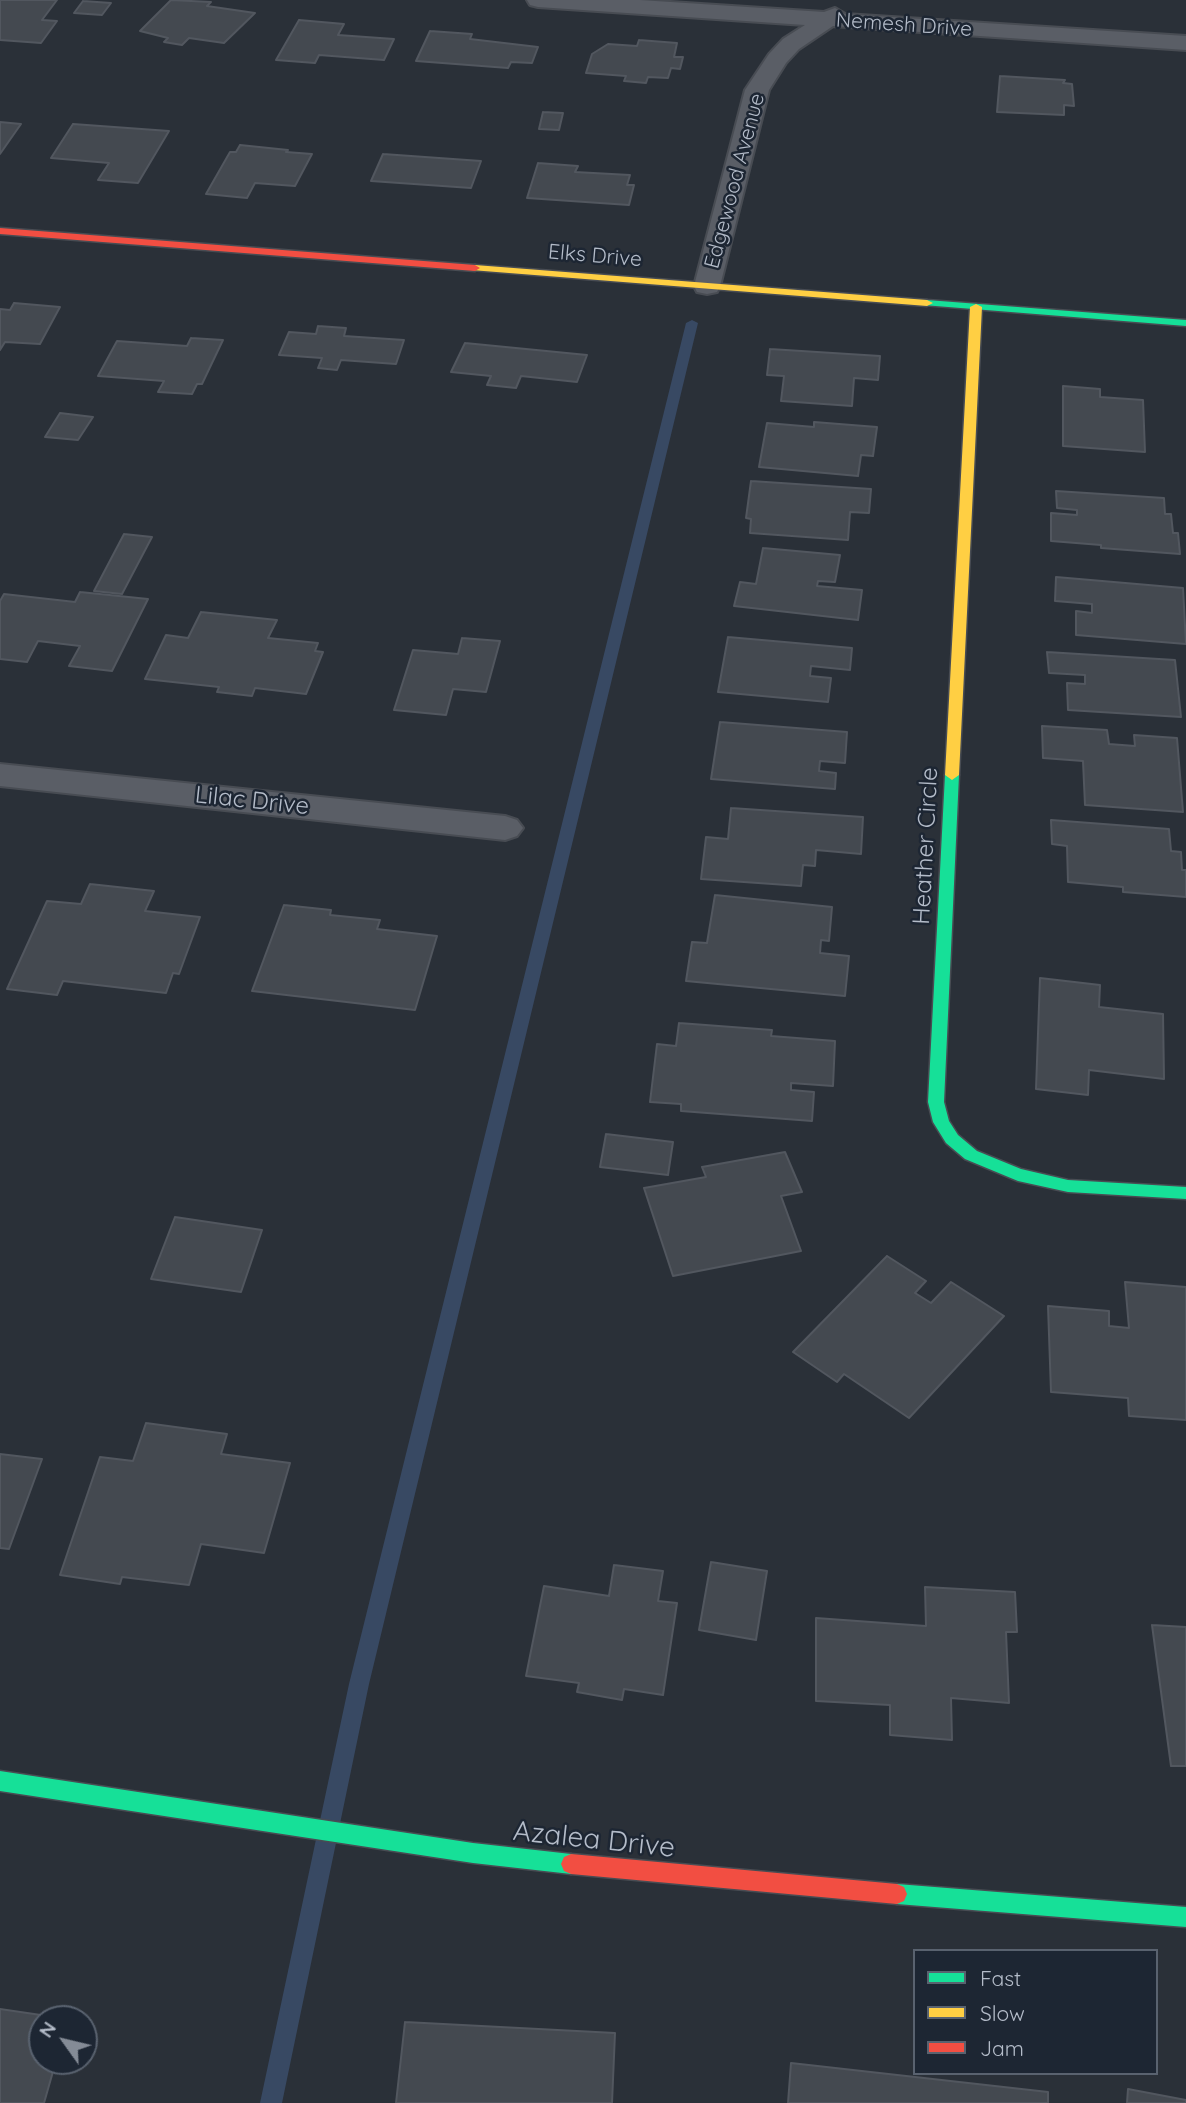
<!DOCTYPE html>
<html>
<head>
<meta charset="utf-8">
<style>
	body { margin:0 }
	#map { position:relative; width:1186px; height:2103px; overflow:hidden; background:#2a3038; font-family:Quicksand,sans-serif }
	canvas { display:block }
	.legend { position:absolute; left:913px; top:1949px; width:245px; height:126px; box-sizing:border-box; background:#1d2633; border:2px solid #59626f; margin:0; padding:9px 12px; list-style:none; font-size:21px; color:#b4bcc9 }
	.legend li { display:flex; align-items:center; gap:14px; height:35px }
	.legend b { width:35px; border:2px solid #59626f }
	.north { position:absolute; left:28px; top:2005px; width:70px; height:70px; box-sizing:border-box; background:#1d2633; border:2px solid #59626f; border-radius:50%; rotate:304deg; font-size:19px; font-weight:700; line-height:28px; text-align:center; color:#b4bcc9 }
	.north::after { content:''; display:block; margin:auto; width:24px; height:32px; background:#848b96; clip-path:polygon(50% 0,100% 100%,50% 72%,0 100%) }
</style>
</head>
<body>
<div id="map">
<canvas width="1186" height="2103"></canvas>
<ul class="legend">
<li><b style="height:9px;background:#16e098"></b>Fast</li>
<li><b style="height:9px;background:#ffcf43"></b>Slow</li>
<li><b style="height:9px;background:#f24e42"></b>Jam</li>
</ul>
<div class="north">N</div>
</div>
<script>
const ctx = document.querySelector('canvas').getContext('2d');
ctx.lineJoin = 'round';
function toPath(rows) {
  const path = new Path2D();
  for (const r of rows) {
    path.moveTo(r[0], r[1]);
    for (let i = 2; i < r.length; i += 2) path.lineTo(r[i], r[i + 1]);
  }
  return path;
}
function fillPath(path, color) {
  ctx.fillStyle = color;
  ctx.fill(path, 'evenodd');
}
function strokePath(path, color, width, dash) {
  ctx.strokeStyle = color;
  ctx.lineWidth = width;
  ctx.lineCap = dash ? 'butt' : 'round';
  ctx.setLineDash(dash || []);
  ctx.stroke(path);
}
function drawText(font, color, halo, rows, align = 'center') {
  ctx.font = font + ' Quicksand,sans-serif';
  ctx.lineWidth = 5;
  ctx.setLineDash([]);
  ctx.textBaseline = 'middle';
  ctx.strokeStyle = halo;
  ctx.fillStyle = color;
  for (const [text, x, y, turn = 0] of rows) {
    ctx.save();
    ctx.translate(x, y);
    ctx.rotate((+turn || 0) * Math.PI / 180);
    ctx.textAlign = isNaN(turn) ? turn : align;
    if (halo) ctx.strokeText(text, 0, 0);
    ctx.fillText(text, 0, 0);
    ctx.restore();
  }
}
const stream = toPath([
	[692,320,698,323,369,1684,282,2103,260,2103,349,1684,686,323,692,320]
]);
const building = toPath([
	[0,0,57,0,42,20,57,21,41,43,0,40,0,0],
	[171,0,211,2,207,6,255,13,224,43,189,38,182,45,164,42,168,38,140,31,171,0],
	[83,1,111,3,102,15,74,13,83,1],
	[299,20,344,24,338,35,394,39,384,60,319,55,315,63,276,60,299,20],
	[430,31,472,34,470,39,538,47,532,63,511,62,508,68,416,61,430,31],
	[639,40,677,43,674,57,683,57,680,69,671,68,668,78,648,77,646,83,624,81,626,76,586,73,592,54,608,44,637,46,639,40],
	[1000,76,1065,80,1063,83,1072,84,1074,106,1064,105,1064,115,997,112,1000,76],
	[543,112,563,113,559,130,539,129,543,112],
	[0,122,21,124,0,154,0,122],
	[73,124,169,131,138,183,98,180,109,163,51,158,73,124],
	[240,145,288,150,286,152,312,154,295,186,255,183,247,198,206,194,230,152,236,152,240,145],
	[383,154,481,161,471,188,371,181,383,154],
	[538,163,578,166,575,172,630,175,627,185,634,185,629,205,527,198,538,163],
	[14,303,60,307,40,344,5,342,0,350,0,309,10,310,14,303],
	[318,326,346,328,344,336,404,340,396,364,341,360,337,370,318,368,322,358,279,355,289,332,316,334,318,326],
	[191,338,223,340,202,384,197,384,192,394,158,392,164,381,98,376,117,341,187,346,191,338],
	[465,343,587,355,577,382,521,376,516,388,487,385,491,376,451,372,465,343],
	[770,349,880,356,878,380,854,378,852,406,781,401,784,376,767,375,770,349],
	[1063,386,1100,389,1100,397,1143,400,1145,452,1063,446,1063,386],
	[60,413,93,417,78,440,45,437,60,413],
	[814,422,877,427,873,456,861,455,858,476,759,467,767,423,814,427,814,422],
	[751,481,871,489,869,513,850,512,848,540,750,533,751,519,746,518,751,481],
	[1056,491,1164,498,1165,514,1171,514,1173,533,1178,533,1180,554,1101,548,1101,545,1051,541,1051,513,1077,515,1077,510,1057,508,1056,491],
	[124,534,152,537,122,594,94,591,124,534],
	[763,548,840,555,835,582,818,581,817,586,862,590,858,620,734,606,740,582,756,584,763,548],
	[1056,577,1183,588,1186,644,1076,635,1076,611,1092,613,1092,604,1055,601,1056,577],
	[80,592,148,599,112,671,69,666,80,646,38,641,27,662,0,659,0,601,4,594,75,602,80,592],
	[201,612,277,620,268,638,318,643,315,651,323,652,306,694,255,688,252,696,217,692,219,687,145,679,166,635,188,638,201,612],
	[728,637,852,648,850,670,811,666,810,676,831,678,828,702,718,692,728,637],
	[462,638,500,641,486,692,453,689,446,715,394,710,413,650,458,654,462,638],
	[1047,652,1175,660,1181,717,1068,710,1067,683,1085,684,1085,675,1049,673,1047,652],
	[720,722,847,732,845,763,820,761,819,771,836,773,835,789,711,779,720,722],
	[1042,726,1107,730,1109,744,1135,746,1134,735,1177,738,1183,812,1085,805,1083,761,1043,758,1042,726],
	[731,808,863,817,861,854,816,850,815,866,803,865,801,886,701,879,706,837,728,839,731,808],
	[1051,820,1169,829,1171,851,1181,852,1182,870,1186,870,1186,897,1123,892,1123,887,1068,882,1067,846,1052,844,1051,820],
	[90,884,154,891,145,911,200,917,179,974,173,973,166,993,63,981,57,995,7,989,47,901,81,904,90,884],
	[715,895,832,907,829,941,821,940,820,953,849,956,845,996,686,981,692,942,707,943,715,895],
	[284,905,331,910,330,915,380,920,377,929,437,936,415,1010,252,991,284,905],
	[1040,978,1100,985,1099,1007,1163,1014,1164,1079,1089,1070,1088,1095,1036,1089,1040,978],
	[679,1023,772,1030,771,1036,835,1041,833,1086,791,1083,791,1090,814,1092,812,1121,681,1111,681,1104,650,1102,657,1044,676,1046,679,1023],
	[606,1134,673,1142,668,1175,600,1167,606,1134],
	[785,1152,802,1192,781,1196,801,1251,673,1276,644,1188,706,1177,702,1167,785,1152],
	[175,1217,262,1230,241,1292,151,1279,175,1217],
	[887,1256,926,1281,915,1293,931,1303,951,1282,1004,1316,909,1418,844,1374,837,1382,793,1352,887,1256],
	[1125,1282,1186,1287,1186,1420,1129,1416,1128,1398,1051,1392,1048,1306,1109,1311,1109,1326,1129,1328,1125,1282],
	[146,1423,227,1434,221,1454,290,1463,264,1553,201,1544,189,1585,122,1577,120,1584,60,1575,100,1457,133,1461,146,1423],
	[0,1454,42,1459,9,1549,0,1548,0,1454],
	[711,1562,767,1571,756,1640,699,1630,711,1562],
	[614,1565,663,1571,658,1601,677,1603,663,1695,624,1689,622,1700,577,1692,579,1683,526,1676,544,1586,609,1596,614,1565],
	[925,1587,1015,1592,1017,1632,1006,1632,1009,1703,951,1698,952,1740,890,1735,890,1705,816,1701,816,1618,926,1626,925,1587],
	[1152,1625,1186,1627,1186,1766,1171,1766,1152,1625],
	[0,2009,68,2019,42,2019,42,2061,56,2061,44,2103,0,2103,0,2009],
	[405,2022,615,2033,612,2103,396,2103,405,2022],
	[791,2063,1048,2092,1048,2103,788,2103,791,2063],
	[1128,2089,1186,2100,1186,2103,1127,2103,1128,2089]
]);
const street = toPath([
	[527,0,640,0,824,12,835,8,845,14,1186,36,1186,50,833,26,799,49,786,63,769,90,720,286,717,292,707,294,697,292,694,286,745,90,769,54,783,39,805,25,538,7,530,5,527,0],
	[0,764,505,816,517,820,523,828,517,836,505,840,0,786,0,764]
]);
const fast = toPath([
	[927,300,1186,320,1186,326,923,305,923,301,927,300],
	[952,770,959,775,944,1102,949,1121,958,1135,977,1151,1021,1169,1068,1180,1186,1187,1186,1199,1068,1192,1018,1181,965,1159,946,1143,933,1122,928,1102,945,775,952,770],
	[0,1771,473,1843,571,1854,578,1857,581,1864,578,1871,571,1874,473,1863,0,1791,0,1771],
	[897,1884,1186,1907,1186,1927,897,1904,890,1901,887,1894,890,1887,897,1884]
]);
const slow = toPath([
	[475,265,927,300,933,303,927,306,471,270,470,268,475,265],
	[976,304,982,307,959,775,952,780,945,775,970,307,976,304]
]);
const jam = toPath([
	[0,228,475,265,480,268,475,271,0,234,0,228],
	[571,1854,897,1884,904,1887,907,1894,904,1901,897,1904,571,1874,564,1871,561,1864,564,1857,571,1854]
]);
const farStreetnames = [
	["Nemesh Drive",904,25,4],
	["Edgewood Avenue",735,181,-75],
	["Elks Drive",595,256,5]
];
const streetNames = [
	["Lilac Drive",252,801,6],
	["Heather Circle",926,846,-87]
];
const nearStreetnames = [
	["Azalea Drive",594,1840,6]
];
fillPath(stream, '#384963');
fillPath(building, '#444950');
strokePath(building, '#52575f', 2);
strokePath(street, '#484c53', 4);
strokePath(fast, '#484c53', 3);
strokePath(slow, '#484c53', 3);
strokePath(jam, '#484c53', 3);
fillPath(street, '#5a5e66');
fillPath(fast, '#16e098');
fillPath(slow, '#ffcf43');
fillPath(jam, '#f24e42');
drawText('21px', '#b4bcc9', '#1d2633', farStreetnames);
drawText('24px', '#b4bcc9', '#1d2633', streetNames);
drawText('28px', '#b4bcc9', '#1d2633', nearStreetnames);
</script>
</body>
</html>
